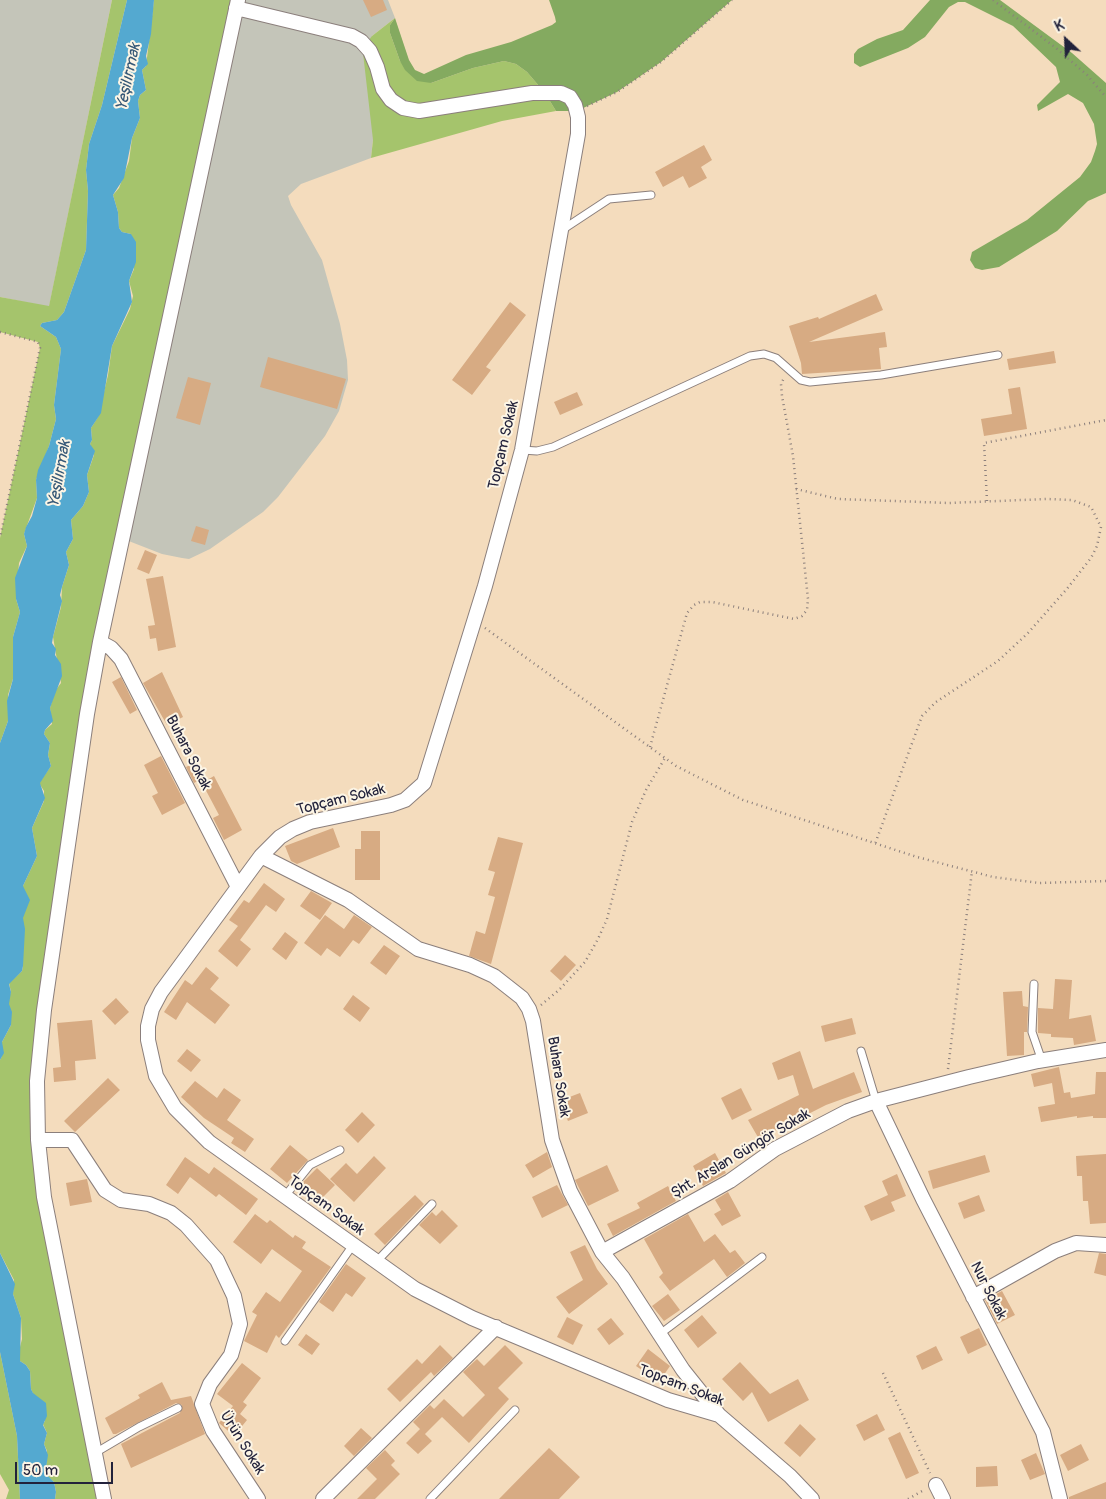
<!DOCTYPE html>
<html>
<head>
<meta charset="utf-8">
<style>
	body { margin:0 }
	#map { position:relative; width:1106px; height:1499px; overflow:hidden; background:#f4dcbd; font-family:Pangolin,sans-serif }
	canvas { display:block }
	.north { position:absolute; left:1041px; top:15px; width:50px; height:50px; -webkit-text-stroke:4px #fcf5e5; paint-order:stroke; rotate:335deg; font-size:14px; font-weight:700; line-height:20px; text-align:center; color:#22223b }
	.north::after { content:''; display:block; margin:auto; width:18px; height:22px; background:#22223b; clip-path:polygon(50% 0,100% 100%,50% 72%,0 100%) }
	.scale { position:absolute; left:15px; top:1462px; width:98px; height:22px; box-sizing:border-box; border:2px solid #22223b; border-top:0; padding-left:6px; font-size:15px; line-height:18px; white-space:nowrap; color:#22223b; -webkit-text-stroke:4px #fcf5e5; paint-order:stroke }
</style>
</head>
<body>
<div id="map">
<canvas width="1106" height="1499"></canvas>
<div class="north">K</div>
<div class="scale">50 m</div>
</div>
<script>
const ctx = document.querySelector('canvas').getContext('2d');
ctx.lineJoin = 'round';
function fillPath(path, color) {
  ctx.fillStyle = color;
  ctx.fill(path, 'evenodd');
}
function toPath(rows) {
  const path = new Path2D();
  for (const r of rows) {
    path.moveTo(r[0], r[1]);
    for (let i = 2; i < r.length; i += 2) path.lineTo(r[i], r[i + 1]);
  }
  return path;
}
function strokePath(path, color, width, dash) {
  ctx.strokeStyle = color;
  ctx.lineWidth = width;
  ctx.lineCap = dash ? 'butt' : 'round';
  ctx.setLineDash(dash || []);
  ctx.stroke(path);
}
function drawText(font, color, halo, rows, align = 'center') {
  ctx.font = font + ' Pangolin,sans-serif';
  ctx.lineWidth = 4;
  ctx.setLineDash([]);
  ctx.textBaseline = 'middle';
  ctx.strokeStyle = halo;
  ctx.fillStyle = color;
  for (const [text, x, y, turn = 0] of rows) {
    ctx.save();
    ctx.translate(x, y);
    ctx.rotate((+turn || 0) * Math.PI / 180);
    ctx.textAlign = isNaN(turn) ? turn : align;
    if (halo) ctx.strokeText(text, 0, 0);
    ctx.fillText(text, 0, 0);
    ctx.restore();
  }
}
const industrial = toPath([
	[0,0,112,0,49,307,0,297],
	[238,0,388,0,395,18,372,36,373,140,371,158,301,184,288,196,291,205,322,260,340,324,347,360,348,380,339,411,325,436,278,497,263,512,210,549,189,559,182,558,162,554,121,538]
]);
const green = toPath([
	[112,0,127,0,102,105,89,144,86,170,88,191,86,250,64,312,57,320,42,323,40,326,56,337,61,349,54,405,56,419,49,446,36,480,37,498,24,534,27,546,19,563,16,599,20,612,13,637,13,679,8,695,8,721,0,743,0,538,40,348,38,342,0,332,0,297,49,306],
	[154,0,238,0,121,538,44,1010,38,1140,104,1499,55,1499,56,1492,54,1482,47,1476,46,1468,47,1451,44,1444,47,1433,43,1424,45,1421,31,1389,30,1371,26,1365,20,1361,18,1355,22,1339,21,1318,13,1294,14,1280,0,1253,0,1060,2,1056,2,1042,11,1025,8,999,11,992,9,983,22,971,23,966,23,886,37,856,32,828,44,801,44,791,39,783,51,766,48,755,50,743,44,734,45,730,52,724,50,708,55,691,61,683,53,637,61,607,62,587,69,565,66,552,73,539,71,520,83,506,89,492,87,475,94,455,90,444,92,440,91,428,98,417,108,375,112,346,130,309,133,296,129,281,134,269,131,234,122,232,119,228,118,212,113,195,119,188,129,161,132,138,140,118,138,101,140,95,146,90,142,70,146,66],
	[395,18,390,25,390,33,400,61,431,83,473,68,504,61,516,64,527,72,545,93,556,111,502,121,371,158,373,140,363,53,365,45,372,36],
	[0,1352,17,1436,20,1499,6,1499,9,1490,0,1474]
]);
const forest = toPath([
	[549,0,732,0,661,62,617,92,577,111,556,111,545,93,527,72,516,64,504,61,473,68,431,83,417,81,405,70,400,61,390,33,390,25,395,18,409,60,415,70,424,74,466,55,511,42,552,25,556,22,555,17],
	[930,0,1000,0,1072,53,1106,83,1106,193,1088,201,1057,231,999,267,982,270,975,268,970,260,972,252,1027,220,1080,177,1091,162,1095,151,1097,144,1094,124,1083,103,1068,94,1038,111,1037,105,1060,82,1056,67,1013,26,965,2,958,2,949,7,925,37,908,48,860,67,854,63,854,54,858,49,877,39,903,30]
]);
const water = toPath([
	[127,0,154,0,151,34,146,56,148,64,142,70,146,90,140,95,138,101,140,118,132,138,124,178,113,195,118,212,119,228,122,232,131,234,136,242,136,262,129,281,132,302,112,346,101,413,91,428,92,440,90,444,95,451,87,475,89,492,83,506,71,520,73,539,66,552,69,565,62,587,60,595,62,601,53,637,52,643,56,649,55,655,61,664,62,676,50,708,53,721,45,730,44,734,50,743,48,755,51,766,40,783,45,798,32,828,37,856,23,886,30,900,23,918,25,929,23,966,22,971,9,984,11,992,9,1004,12,1012,11,1025,2,1042,4,1053,0,1060,0,743,8,721,7,701,13,679,13,637,20,612,16,599,15,578,27,546,24,534,26,527,32,516,37,498,36,480,38,470,49,446,56,419,54,405,61,349,56,337,40,326,42,323,57,320,64,312,86,250,88,191,86,170,89,144,102,105],
	[0,1253,15,1284,13,1294,21,1318,20,1361,26,1365,30,1371,31,1389,33,1393,46,1403,47,1416,43,1425,47,1433,44,1444,48,1455,46,1468,47,1475,54,1482,56,1492,55,1499,20,1499,17,1436,0,1352]
]);
const building = toPath([
	[363,0,383,0,387,10,371,17],
	[704,145,712,160,701,167,707,178,689,188,683,176,663,187,655,172],
	[876,294,883,310,809,342,885,332,887,347,879,348,881,369,802,374,801,363,789,326,818,317,819,319],
	[510,302,526,315,486,367,491,370,472,395,452,380],
	[1054,351,1056,363,1009,370,1007,359],
	[268,357,346,379,337,409,260,387],
	[188,377,211,383,200,425,176,418],
	[1020,387,1027,429,984,436,981,419,1012,414,1008,389],
	[577,392,583,405,560,415,554,402],
	[196,526,209,530,205,545,191,541],
	[145,550,157,555,149,574,137,569],
	[163,576,176,647,158,651,156,638,150,639,148,626,155,625,146,579],
	[162,672,183,717,167,725,143,683],
	[121,677,137,710,130,714,112,682],
	[161,756,185,803,162,815,152,796,158,793,144,765],
	[195,763,203,778,194,783,186,767],
	[214,776,242,830,224,840,213,818,219,815,202,783],
	[333,828,340,847,297,864,291,861,285,846],
	[361,831,380,831,380,880,355,880,355,849,361,849],
	[498,837,523,843,491,964,469,956,476,931,485,934,495,897,488,895,495,872,488,870],
	[264,883,285,899,276,912,266,905,240,940,251,949,237,967,218,951,238,926,229,920,244,900,249,903],
	[311,891,332,903,320,920,300,906],
	[325,915,344,929,354,915,372,927,359,944,353,940,340,957,327,948,321,956,304,943],
	[285,932,298,942,286,960,272,949],
	[384,945,400,956,386,975,370,963],
	[565,955,576,965,561,981,550,971],
	[206,967,219,978,210,989,230,1005,215,1024,187,1002,176,1020,164,1012,185,980,192,985],
	[1055,979,1072,980,1069,1019,1091,1015,1096,1041,1074,1045,1073,1038,1051,1037,1051,1034,1038,1033,1038,1008,1053,1009],
	[1022,991,1023,1006,1028,1007,1027,1032,1024,1032,1024,1055,1007,1056,1003,992],
	[353,995,370,1008,360,1022,343,1009],
	[116,998,129,1012,115,1025,102,1011],
	[852,1018,856,1034,825,1042,821,1026],
	[92,1020,96,1059,75,1061,76,1080,54,1082,53,1068,61,1067,57,1023],
	[187,1049,201,1060,191,1072,177,1061],
	[800,1051,813,1089,854,1072,862,1092,826,1105,759,1139,748,1120,799,1095,793,1075,778,1080,772,1063],
	[1059,1067,1064,1093,1070,1092,1071,1098,1095,1094,1096,1072,1106,1072,1106,1118,1093,1118,1093,1116,1077,1118,1077,1116,1041,1122,1038,1107,1055,1104,1052,1083,1034,1087,1031,1074],
	[108,1078,120,1090,75,1132,64,1121],
	[195,1081,217,1098,224,1088,241,1100,227,1120,254,1139,245,1152,231,1143,234,1138,204,1118,181,1097],
	[741,1088,752,1110,732,1120,721,1098],
	[580,1093,588,1113,568,1121,559,1101],
	[362,1112,375,1125,358,1143,345,1130],
	[290,1145,308,1160,287,1183,270,1169],
	[547,1152,552,1167,533,1178,525,1165],
	[715,1153,726,1173,703,1186,693,1166],
	[1106,1154,1106,1223,1090,1224,1088,1201,1083,1201,1082,1176,1077,1176,1076,1156],
	[985,1155,990,1172,933,1189,928,1171],
	[374,1156,386,1168,354,1202,330,1179,346,1163,357,1174],
	[185,1157,209,1174,214,1167,258,1199,246,1215,219,1194,216,1197,190,1177,178,1194,166,1185],
	[607,1165,619,1191,588,1206,575,1180],
	[317,1168,335,1185,320,1200,302,1183],
	[897,1174,906,1196,891,1202,895,1211,871,1221,864,1206,888,1195,882,1181],
	[87,1179,92,1202,70,1206,66,1183],
	[557,1185,568,1205,542,1218,532,1197],
	[668,1186,676,1201,613,1236,607,1224,640,1208,637,1203],
	[728,1192,741,1216,722,1226,714,1214,721,1210,715,1200],
	[415,1195,424,1204,385,1245,374,1234],
	[979,1195,985,1211,964,1219,958,1203],
	[442,1210,458,1226,440,1244,419,1225,432,1212,436,1216],
	[255,1214,267,1223,270,1220,293,1238,295,1235,306,1242,302,1248,331,1267,279,1338,276,1335,267,1353,244,1341,257,1315,252,1312,266,1292,280,1302,302,1271,272,1249,261,1264,233,1242],
	[688,1214,704,1242,715,1234,730,1253,735,1250,745,1263,727,1277,714,1259,670,1291,659,1277,663,1273,644,1239],
	[585,1245,597,1269,608,1284,569,1314,556,1297,583,1280,570,1252],
	[1099,1253,1106,1254,1106,1276,1094,1273],
	[346,1264,366,1278,352,1297,346,1293,333,1312,319,1302],
	[1002,1291,1015,1315,997,1324,985,1300],
	[668,1294,680,1310,664,1321,652,1306],
	[702,1315,717,1333,698,1348,684,1330],
	[567,1317,583,1325,573,1345,557,1337],
	[611,1318,624,1334,609,1345,597,1329],
	[979,1328,987,1345,968,1354,960,1337],
	[306,1334,320,1344,312,1355,298,1345],
	[440,1345,453,1358,434,1376,431,1372,400,1402,387,1389,417,1359,422,1364],
	[505,1345,523,1363,498,1388,509,1399,469,1443,442,1417,425,1434,413,1422,430,1405,434,1409,444,1399,463,1417,485,1395,463,1372,477,1359,484,1366],
	[936,1346,943,1360,922,1370,916,1356],
	[648,1349,670,1366,659,1382,636,1366],
	[740,1362,770,1394,798,1379,809,1400,768,1422,752,1392,743,1401,722,1379],
	[242,1363,261,1378,243,1402,247,1405,240,1414,247,1420,234,1436,219,1423,233,1406,217,1394],
	[162,1382,171,1400,191,1396,205,1434,131,1468,121,1444,180,1413,182,1405,176,1403,116,1434,113,1434,105,1418,140,1398,138,1395],
	[877,1414,885,1430,864,1441,856,1425],
	[800,1424,816,1439,800,1457,784,1443],
	[361,1428,372,1438,354,1456,344,1446],
	[420,1429,432,1441,418,1454,406,1443],
	[900,1432,919,1473,906,1479,888,1438],
	[1081,1444,1089,1460,1068,1471,1060,1455],
	[549,1448,580,1477,559,1499,499,1499],
	[385,1450,395,1461,391,1465,400,1474,375,1499,357,1499,377,1479,366,1468],
	[1036,1453,1045,1474,1030,1480,1021,1460],
	[997,1466,998,1486,976,1487,976,1467],
	[1106,1482,1106,1499,1069,1499,1069,1497]
]);
const path = toPath([
	[993,0,1056,48,1087,75,1106,97],
	[587,106,617,92,661,62,732,0],
	[0,332,38,342,40,348,0,538],
	[796,489,838,499,949,503,1047,499,1072,500,1091,507,1101,527,1097,546,1091,558,1066,590,1028,633,998,661,936,702,922,716,875,844],
	[987,501,984,443,1106,420],
	[485,628,676,766,743,800,917,857,993,877,1039,883,1106,881],
	[650,747,687,613,694,605,700,602,712,602,794,619,802,616,807,610,808,599,793,456,782,396,781,384,784,378],
	[541,1005,559,990,585,962,598,939,607,919,632,822,646,790,665,758],
	[948,1069,972,871],
	[883,1373,930,1473],
	[908,1499,924,1490]
]);
const service = toPath([
	[562,230,609,199,651,195],
	[522,450,537,451,553,447,750,356,764,354,776,358,801,380,810,382,881,375,998,355],
	[1034,984,1032,1032,1042,1061],
	[861,1051,876,1101],
	[285,1196,310,1165,340,1150],
	[376,1262,432,1204],
	[660,1334,762,1257],
	[285,1341,353,1245],
	[95,1453,139,1427,178,1408],
	[430,1499,515,1410]
]);
const minor = toPath([
	[236,8,352,36,361,41,370,51,377,67,383,89,391,100,403,108,419,111,532,93,561,93,570,97,575,105,578,117,578,134,522,450,485,586,424,783,405,800,391,805,310,822,293,829,280,837,261,856,161,992,152,1009,148,1026,148,1040,156,1076,175,1108,209,1142,415,1289,472,1318,668,1400,719,1415,790,1476,812,1499],
	[100,642,111,648,121,659,238,887],
	[261,856,348,900,418,949,470,965,494,976,522,998,529,1009,533,1021,552,1140,570,1191,602,1252,623,1278,683,1370,719,1415],
	[876,1101,923,1199,1043,1432,1060,1499],
	[38,1140,72,1140,105,1190,121,1200,149,1204,171,1213,186,1225,217,1260,234,1296,240,1324,231,1355,210,1384,202,1404,213,1431,258,1499],
	[602,1252,730,1181,775,1149,848,1111,876,1101,969,1077,1038,1061,1106,1050],
	[973,1297,1055,1251,1076,1243,1106,1245],
	[936,1485,943,1499],
	[104,1499,44,1197,38,1140,37,1081,44,1010,87,714,100,642,238,0],
	[323,1499,496,1327]
]);
const streetNames = [
	["Topçam Sokak",504,445,-77],
	["Buhara Sokak",188,753,63],
	["Topçam Sokak",341,800,-14],
	["Buhara Sokak",558,1077,81],
	["Şht. Arslan Güngör Sokak",741,1154,-31],
	["Topçam Sokak",326,1206,36],
	["Nur Sokak",988,1291,63],
	["Topçam Sokak",681,1386,21],
	["Ürün Sokak",242,1443,58]
];
const waterNames = [
	["Yeşilırmak",129,77,-78],
	["Yeşilırmak",60,474,-80]
];
fillPath(industrial, '#c4c5b9');
fillPath(green, '#a5c46c');
fillPath(forest, '#84aa60');
fillPath(water, '#54a9d0');
fillPath(building, '#d7ab83');
strokePath(service, '#8b7f7c', 9);
strokePath(minor, '#8b7f7c', 16);
strokePath(path, '#8b7f7c', 2.5, [1, 4]);
strokePath(service, '#fff', 7);
strokePath(minor, '#fff', 14);
drawText('15px', '#22223b', '#fcf5e5', streetNames);
drawText('italic 16px', '#365877', '#fcf5e5', waterNames);
</script>
</body>
</html>
